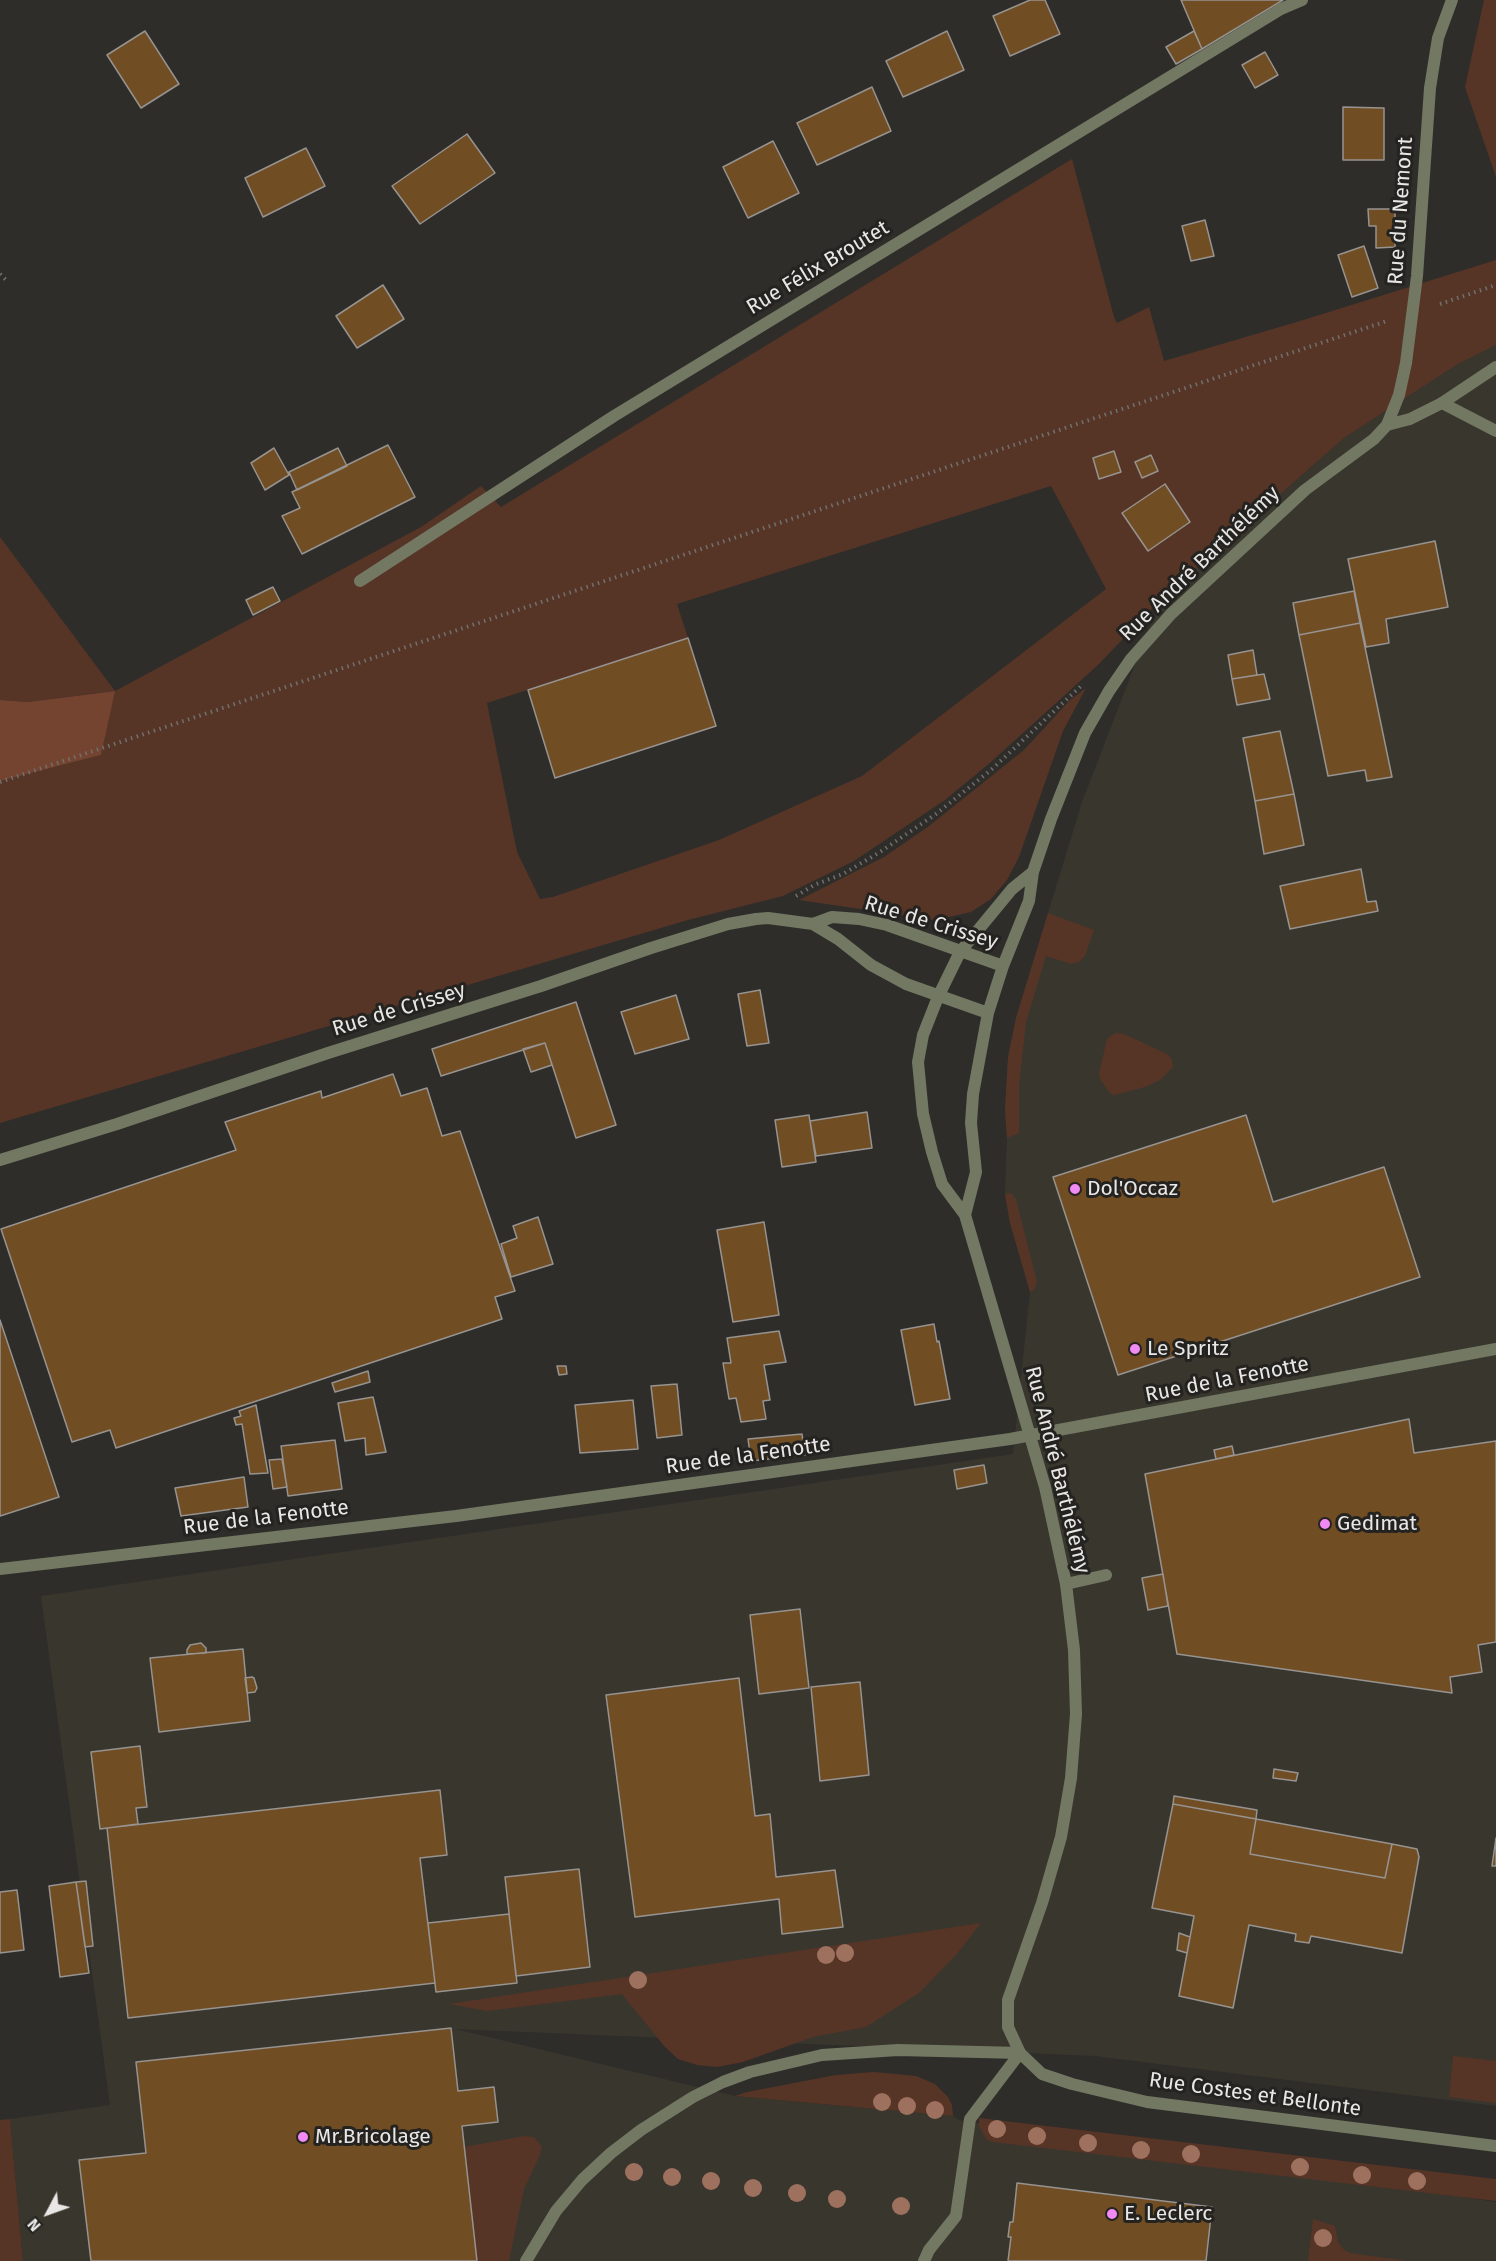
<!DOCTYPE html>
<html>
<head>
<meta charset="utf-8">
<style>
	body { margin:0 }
	#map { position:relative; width:1496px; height:2261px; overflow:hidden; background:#2e2d2a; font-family:"Fira Sans",sans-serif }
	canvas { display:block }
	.north { position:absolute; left:18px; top:2183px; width:60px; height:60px; -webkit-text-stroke:4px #242320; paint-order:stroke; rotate:229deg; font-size:16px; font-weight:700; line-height:24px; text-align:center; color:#e8e7e5 }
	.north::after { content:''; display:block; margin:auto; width:21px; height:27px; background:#e8e7e5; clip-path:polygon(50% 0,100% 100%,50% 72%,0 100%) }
</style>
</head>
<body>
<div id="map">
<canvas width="1496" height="2261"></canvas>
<div class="north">N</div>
</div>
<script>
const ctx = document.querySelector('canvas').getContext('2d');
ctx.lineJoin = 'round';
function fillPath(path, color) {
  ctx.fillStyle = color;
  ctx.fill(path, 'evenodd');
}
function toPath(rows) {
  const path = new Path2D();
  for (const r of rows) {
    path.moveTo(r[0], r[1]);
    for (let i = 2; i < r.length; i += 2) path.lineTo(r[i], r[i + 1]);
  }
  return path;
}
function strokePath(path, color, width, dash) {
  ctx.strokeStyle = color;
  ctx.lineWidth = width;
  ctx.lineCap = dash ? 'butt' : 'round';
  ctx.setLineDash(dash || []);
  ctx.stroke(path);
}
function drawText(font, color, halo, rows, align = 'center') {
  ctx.font = font + ' "Fira Sans",sans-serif';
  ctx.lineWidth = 6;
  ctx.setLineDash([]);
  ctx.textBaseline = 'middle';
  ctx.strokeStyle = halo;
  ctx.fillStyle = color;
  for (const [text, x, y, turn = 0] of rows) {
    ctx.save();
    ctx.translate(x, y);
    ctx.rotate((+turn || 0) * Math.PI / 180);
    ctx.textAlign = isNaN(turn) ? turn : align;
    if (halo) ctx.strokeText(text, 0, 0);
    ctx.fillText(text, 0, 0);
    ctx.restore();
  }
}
const built = toPath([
	[1496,345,1496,2106,1095,2056,455,2029,735,2096,953,2116,959,2120,1496,2202,1496,2261,23,2261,10,2119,110,2105,41,1596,1013,1454,1030,1292,1010,1223,1005,1194,1007,1138,1005,1110,1008,1057,1016,1018,1082,802,1160,600,1344,438,1458,364]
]);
const green = toPath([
	[1484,0,1496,0,1496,177,1465,87],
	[1072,159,1114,317,1117,323,1149,307,1164,361,1300,321,1496,260,1496,345,1458,364,1344,438,1160,600,1099,664,991,762,945,800,854,861,783,896,688,920,0,1123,0,781,101,755,114,691,28,702,0,700,0,537,115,691,421,527,481,486,501,507],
	[1051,486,1106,589,862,776,719,840,553,897,540,899,517,852,487,703,688,638,677,604],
	[1086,688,1063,731,1019,857,1007,880,991,899,971,912,935,920,799,900,884,857,929,826,1024,750,1069,701],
	[1048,913,1094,930,1085,956,1079,962,1071,964,1046,956,1026,1022,1019,1085,1019,1133,1007,1138,1005,1110,1008,1057,1016,1018],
	[1115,1033,1124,1034,1167,1054,1172,1059,1173,1067,1160,1080,1145,1087,1118,1094,1113,1095,1109,1092,1100,1079,1099,1073,1107,1039],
	[1011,1193,1016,1199,1037,1282,1035,1289,1030,1292,1010,1223,1005,1194],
	[981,1923,956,1955,919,1993,866,2027,813,2037,743,2062,717,2067,697,2065,678,2059,665,2047,622,1994,487,2011,449,2004],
	[1453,2056,1496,2061,1496,2103,1449,2097],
	[874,2072,916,2076,935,2084,948,2097,952,2105,953,2116,735,2096,747,2092,836,2075],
	[979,2118,1496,2179,1496,2201,993,2142,987,2140,983,2134,979,2126],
	[10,2119,23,2261,0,2261,0,2120],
	[524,2136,534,2137,542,2147,540,2155,524,2189,509,2261,477,2261,464,2147],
	[1313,2219,1335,2226,1338,2242,1343,2249,1350,2253,1407,2261,1308,2261]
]);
const forest = toPath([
	[115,691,101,755,0,781,0,700,28,702]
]);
const building = toPath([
	[1030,0,1045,0,1060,34,1010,56,993,16,1030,0],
	[1181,0,1283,0,1202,49,1181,0],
	[145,31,179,84,141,108,107,55,145,31],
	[947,31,964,70,903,97,886,61,947,31],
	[1194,31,1202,49,1176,64,1166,47,1194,31],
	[1265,52,1278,75,1255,88,1242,65,1265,52],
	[872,87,891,131,817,165,797,123,872,87],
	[1343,107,1384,108,1384,160,1343,160,1343,107],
	[467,134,495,173,420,224,392,186,467,134],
	[773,141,799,193,748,218,723,167,773,141],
	[306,148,325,186,263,217,245,178,306,148],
	[1368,209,1395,209,1395,247,1376,248,1376,226,1369,226,1368,209],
	[1205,220,1214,256,1191,261,1182,226,1205,220],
	[1364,246,1378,288,1352,297,1338,255,1364,246],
	[383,285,404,319,357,348,336,316,383,285],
	[388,445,415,497,302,554,282,516,300,508,292,492,388,445],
	[274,448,289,475,265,490,251,463,274,448],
	[338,448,347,466,297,490,289,472,338,448],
	[1114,451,1121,472,1099,479,1093,458,1114,451],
	[1151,455,1158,471,1142,478,1135,462,1151,455],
	[1165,484,1190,522,1148,551,1122,513,1165,484],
	[1435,541,1448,607,1386,619,1389,643,1366,647,1348,559,1435,541],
	[273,587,280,601,253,615,246,600,273,587],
	[1354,591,1360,623,1299,635,1293,603,1354,591],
	[1360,623,1392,777,1367,781,1365,770,1328,776,1299,635,1360,623],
	[688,638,716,726,555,778,528,690,688,638],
	[1253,650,1257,675,1232,679,1228,655,1253,650],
	[1264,674,1270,699,1237,705,1232,679,1264,674],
	[1280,731,1294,794,1255,801,1243,738,1280,731],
	[1294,794,1304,845,1264,854,1255,801,1294,794],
	[1361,869,1367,902,1376,901,1378,911,1290,929,1280,886,1361,869],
	[760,990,769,1043,747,1046,738,994,760,990],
	[676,995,689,1039,635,1054,621,1012,676,995],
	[576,1002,616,1125,576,1138,545,1043,441,1076,432,1049,576,1002],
	[545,1043,552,1065,531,1072,523,1049,545,1043],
	[393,1074,401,1096,427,1088,442,1136,460,1131,515,1291,495,1297,502,1319,116,1448,110,1430,72,1442,1,1229,236,1150,225,1122,321,1091,322,1098,393,1074],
	[867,1112,872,1148,816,1156,810,1121,867,1112],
	[809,1115,816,1162,782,1167,775,1120,809,1115],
	[1246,1115,1273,1202,1384,1167,1420,1277,1118,1375,1053,1177,1246,1115],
	[538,1217,553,1264,511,1277,501,1244,517,1238,513,1226,538,1217],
	[764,1222,779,1315,733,1322,717,1230,764,1222],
	[0,1320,59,1497,0,1516,0,1320],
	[934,1324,937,1342,939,1341,950,1399,915,1405,901,1330,934,1324],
	[779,1331,786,1362,764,1365,770,1400,763,1401,766,1419,741,1422,736,1398,729,1399,723,1363,731,1363,727,1338,779,1331],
	[557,1366,566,1366,567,1374,559,1375,557,1366],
	[368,1371,370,1382,335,1392,332,1383,368,1371],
	[677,1384,682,1435,657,1438,651,1386,677,1384],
	[373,1397,386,1452,366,1455,365,1438,345,1441,338,1403,373,1397],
	[633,1400,638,1449,580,1453,575,1405,633,1400],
	[256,1405,268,1473,250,1474,242,1424,236,1425,234,1418,241,1416,239,1411,256,1405],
	[1409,1419,1414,1453,1496,1441,1496,1642,1478,1645,1482,1672,1450,1677,1452,1693,1177,1654,1145,1474,1409,1419],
	[802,1434,805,1455,751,1461,748,1439,802,1434],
	[335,1440,342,1489,288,1496,281,1446,335,1440],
	[1232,1446,1234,1455,1216,1459,1214,1450,1232,1446],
	[282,1459,287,1487,273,1489,269,1460,282,1459],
	[984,1465,987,1483,957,1489,954,1470,984,1465],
	[244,1477,248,1507,181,1516,175,1488,244,1477],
	[1163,1574,1168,1606,1148,1610,1142,1578,1163,1574],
	[800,1609,809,1688,759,1694,750,1615,800,1609],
	[201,1643,206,1648,206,1653,187,1654,187,1650,190,1645,201,1643],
	[243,1649,250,1721,159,1732,150,1658,243,1649],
	[252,1677,254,1678,257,1688,255,1692,247,1693,245,1678,252,1677],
	[739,1678,755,1816,770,1814,776,1877,835,1870,843,1927,782,1934,779,1899,635,1917,606,1695,739,1678],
	[860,1682,869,1775,820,1781,811,1687,860,1682],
	[140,1746,147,1807,136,1808,138,1824,100,1829,91,1752,140,1746],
	[1274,1769,1298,1773,1296,1781,1273,1778,1274,1769],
	[440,1790,447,1855,420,1858,435,1983,128,2018,107,1828,440,1790],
	[1174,1796,1257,1810,1256,1819,1173,1804,1174,1796],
	[1173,1804,1256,1819,1250,1854,1385,1878,1392,1844,1417,1849,1419,1857,1402,1953,1311,1936,1309,1943,1295,1941,1296,1934,1249,1925,1233,2008,1179,1996,1194,1916,1152,1908,1173,1804],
	[1256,1819,1392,1844,1385,1878,1250,1854,1256,1819],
	[1496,1838,1496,1866,1492,1866,1496,1838],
	[579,1869,590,1967,516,1976,505,1877,579,1869],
	[86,1881,93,1946,85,1947,76,1882,86,1881],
	[76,1882,89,1973,60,1977,49,1886,76,1882],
	[17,1890,24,1950,0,1953,0,1892,17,1890],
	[509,1914,517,1983,436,1992,428,1923,509,1914],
	[1179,1933,1190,1937,1187,1953,1177,1950,1179,1933],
	[451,2028,458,2091,494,2087,498,2122,462,2126,477,2261,91,2261,79,2160,146,2153,136,2062,451,2028],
	[1017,2183,1212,2207,1206,2261,1008,2261,1011,2237,1008,2237,1010,2222,1013,2222,1017,2183]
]);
const path = toPath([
	[0,274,6,280],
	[1440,304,1496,285],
	[0,782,1387,321],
	[796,896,814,885,843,874,880,852,936,814,991,770,1081,686]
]);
const lane = toPath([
	[1442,403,1496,367],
	[1066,1584,1106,1575],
	[526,2261,556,2211,582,2180,611,2153,641,2130,693,2097,723,2082,750,2072,822,2055,898,2050,1020,2053],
	[924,2261,929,2250,956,2216,970,2119,1020,2053]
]);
const street = toPath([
	[1387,425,1399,395,1406,363,1417,276,1430,88,1438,38,1452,0],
	[360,581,614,416,1281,9,1302,0],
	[1033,872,1012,889,960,952,938,997,923,1035,918,1062,923,1114,932,1152,942,1184,965,1215,1045,1487,1066,1584,1074,1650,1076,1714,1071,1778,1061,1837,1042,1903,1008,2000,1008,2027,1020,2053,1042,2074,1072,2084,1147,2102,1496,2146],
	[813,924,832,917,859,919,887,925,1003,966],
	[0,1160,117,1124,328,1053,541,986,651,948,728,924,756,919,768,918,813,924,838,939,871,965,906,984,988,1013],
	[965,1215,976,1172,971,1123,973,1094,988,1013,1003,966,1029,901,1033,872,1051,819,1085,733,1109,691,1131,659,1171,614,1305,490,1374,439,1387,425,1410,419,1442,403,1496,431],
	[0,1569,456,1516,1010,1439,1496,1349]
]);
const trees = [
	[845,1953],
	[826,1955],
	[638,1980],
	[882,2102],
	[907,2106],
	[935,2110],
	[997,2129],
	[1037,2136],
	[1088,2143],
	[1141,2150],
	[1191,2154],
	[1300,2167],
	[634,2172],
	[1362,2175],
	[672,2177],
	[711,2181],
	[1417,2181],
	[753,2188],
	[797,2193],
	[837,2199],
	[901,2206],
	[1323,2238]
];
const markers = [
	[1075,1189,6,"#f28af3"],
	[1135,1349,6,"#f28af3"],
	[1325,1524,6,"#f28af3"],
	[303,2137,6,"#f28af3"],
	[1112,2214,6,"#f28af3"]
];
const streetNames = [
	["Rue du Nemont",1401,211,-86],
	["Rue Félix Broutet",818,268,-31],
	["Rue André Barthélémy",1200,564,-44],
	["Rue de Crissey",931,923,17],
	["Rue de Crissey",399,1010,-17],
	["Rue de la Fenotte",1227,1380,-11],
	["Rue de la Fenotte",748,1456,-8],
	["Rue André Barthélémy",1057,1470,76],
	["Rue de la Fenotte",266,1518,-7],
	["Rue Costes et Bellonte",1255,2095,8]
];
const poiNames = [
	["Dol'Occaz",1087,1189],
	["Le Spritz",1147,1349],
	["Gedimat",1337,1524],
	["Mr.Bricolage",315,2137],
	["E. Leclerc",1124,2214]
];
fillPath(built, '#39362e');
fillPath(green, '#563527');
fillPath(forest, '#754430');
fillPath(building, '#714d24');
strokePath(building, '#969390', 1.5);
strokePath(path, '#71706e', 4, [1.5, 4.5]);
strokePath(lane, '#727862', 12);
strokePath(street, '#727862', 12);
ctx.fillStyle = '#9e715e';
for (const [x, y] of trees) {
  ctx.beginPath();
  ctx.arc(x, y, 9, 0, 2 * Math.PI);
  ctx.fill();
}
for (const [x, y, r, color] of markers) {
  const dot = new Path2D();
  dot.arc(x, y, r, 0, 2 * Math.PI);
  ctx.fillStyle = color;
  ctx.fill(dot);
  strokePath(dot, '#242320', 2);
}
drawText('21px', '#e8e7e5', '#242320', streetNames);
drawText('21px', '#e8e7e5', '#242320', poiNames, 'left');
</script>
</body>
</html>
